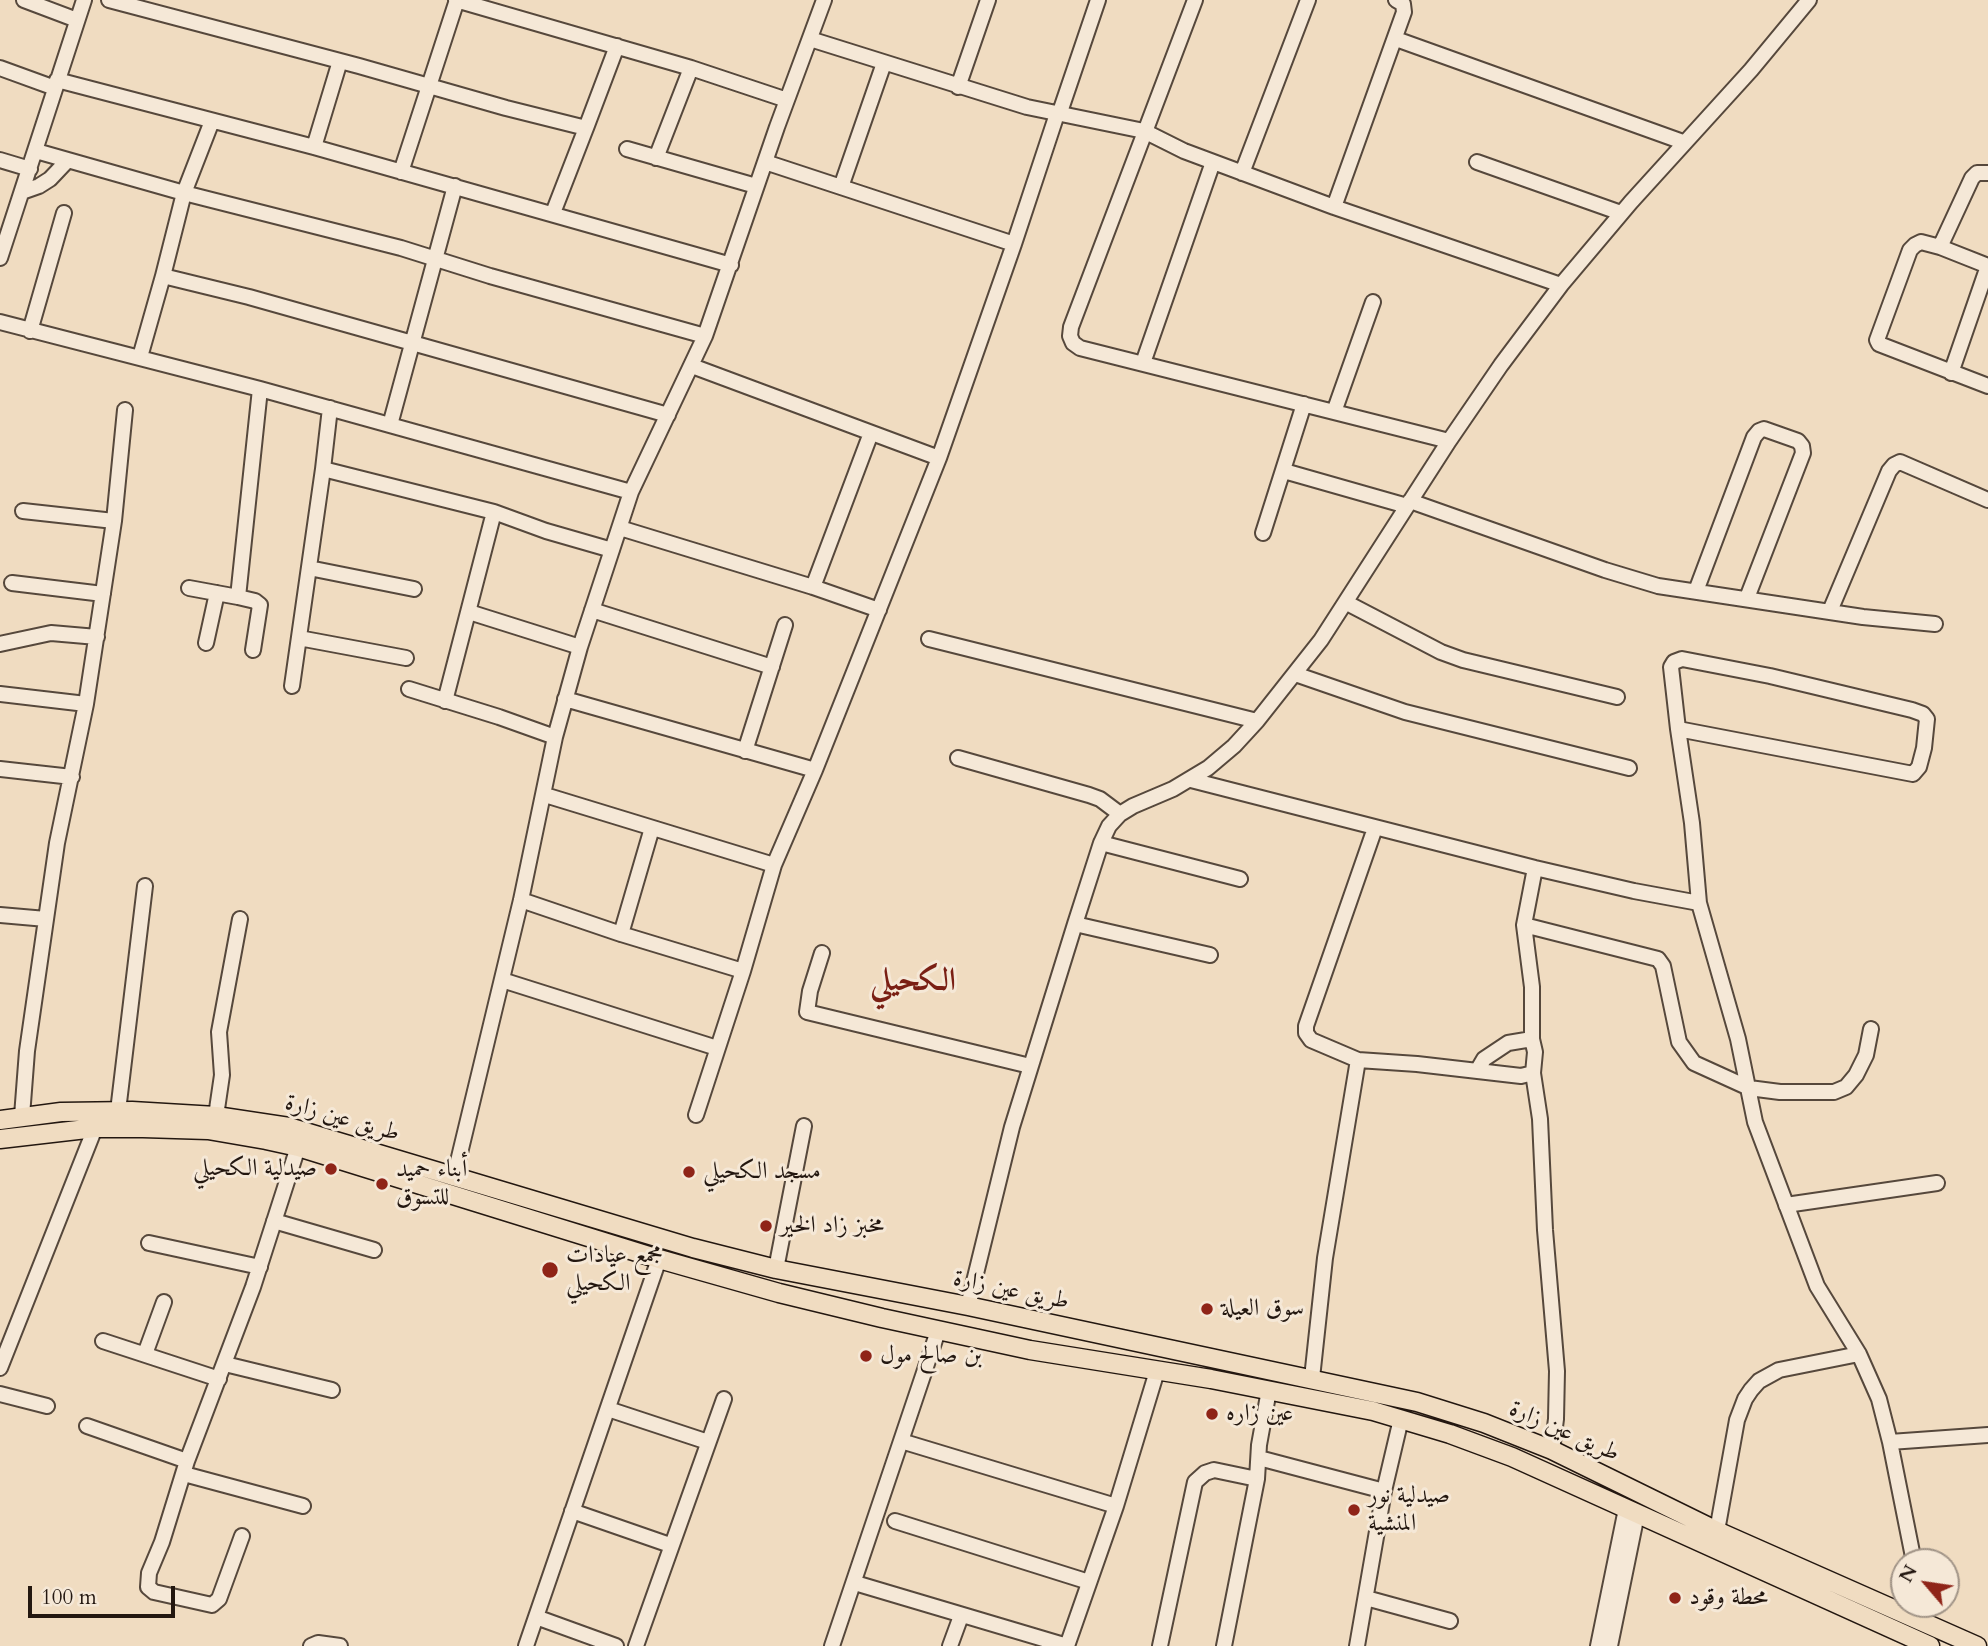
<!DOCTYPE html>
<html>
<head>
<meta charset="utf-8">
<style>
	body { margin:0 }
	#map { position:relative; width:1988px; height:1646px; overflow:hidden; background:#f0dcc1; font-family:Cardo,serif }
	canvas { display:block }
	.north { position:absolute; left:1890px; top:1548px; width:70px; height:70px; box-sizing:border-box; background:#f5e8d7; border:2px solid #a19487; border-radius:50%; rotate:299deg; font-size:19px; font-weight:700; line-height:28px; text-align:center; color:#231710 }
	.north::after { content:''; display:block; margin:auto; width:24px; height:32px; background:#8f2418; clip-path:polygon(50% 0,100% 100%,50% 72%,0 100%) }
	.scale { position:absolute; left:28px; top:1586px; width:147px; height:32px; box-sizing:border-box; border:4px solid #231710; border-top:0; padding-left:9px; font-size:21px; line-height:24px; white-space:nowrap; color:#231710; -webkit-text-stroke:5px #f5e8d7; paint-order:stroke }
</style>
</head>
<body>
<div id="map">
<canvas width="1988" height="1646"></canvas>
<div class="north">N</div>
<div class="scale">100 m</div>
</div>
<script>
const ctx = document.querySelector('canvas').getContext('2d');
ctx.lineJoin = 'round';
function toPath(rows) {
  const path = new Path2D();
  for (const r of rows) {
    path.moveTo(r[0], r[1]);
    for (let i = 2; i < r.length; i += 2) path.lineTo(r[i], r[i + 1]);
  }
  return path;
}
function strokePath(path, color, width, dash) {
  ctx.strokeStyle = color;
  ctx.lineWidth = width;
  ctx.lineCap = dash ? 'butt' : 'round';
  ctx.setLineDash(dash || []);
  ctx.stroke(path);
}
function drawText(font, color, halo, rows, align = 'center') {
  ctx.font = font + ' Cardo,Amiri,serif';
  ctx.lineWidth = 6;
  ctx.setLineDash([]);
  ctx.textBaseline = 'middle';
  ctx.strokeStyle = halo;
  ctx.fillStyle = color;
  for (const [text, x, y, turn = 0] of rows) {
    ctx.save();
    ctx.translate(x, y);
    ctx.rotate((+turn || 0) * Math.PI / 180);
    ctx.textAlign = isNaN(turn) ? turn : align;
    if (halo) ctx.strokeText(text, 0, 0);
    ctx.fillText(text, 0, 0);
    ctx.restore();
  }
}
const minor = toPath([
	[24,0,77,20],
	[109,0,359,66,506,108,586,128,553,213],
	[456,0,691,68,787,100],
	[1195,0,1071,327,1070,336,1073,343,1080,348,1449,441],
	[810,39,1027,107,1144,131,1184,151,1334,207,1561,285],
	[1396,39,1683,142],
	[0,68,55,88],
	[57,80,314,147,731,265],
	[958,87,988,0],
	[1059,115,1098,0],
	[212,121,184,193,163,276,249,297,668,415],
	[586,128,617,46],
	[314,147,340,61],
	[627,149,756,186],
	[36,151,184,193,401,248,490,276,705,336],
	[656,158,691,68],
	[0,160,30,169],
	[765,162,1014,244],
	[1477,162,1621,213],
	[401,172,457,0],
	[1242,173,1308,0],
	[841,187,884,63],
	[22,192,39,186,50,179,68,160],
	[1334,207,1404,12,1403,4,1396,0],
	[1940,247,1972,178,1977,173,1988,173],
	[0,258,84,0],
	[1988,266,1940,247,1921,242,1915,245,1910,250,1877,340,1879,344,1988,386],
	[0,322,260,389,631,492],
	[30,331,64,213],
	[140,357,163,276],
	[1143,363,1213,162],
	[692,366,939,458],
	[1951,373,1988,266],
	[1334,412,1373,302],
	[390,425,455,186],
	[323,469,330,408],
	[1284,471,1407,506],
	[1410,501,1605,570,1658,586,1863,617,1935,624],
	[23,511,114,521],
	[620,528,813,587,879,610],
	[1263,533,1304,404],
	[309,568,414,589],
	[12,583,103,594],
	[813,587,871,433],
	[189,588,238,597,260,389],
	[1696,591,1754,437,1759,431,1764,429,1798,441,1802,446,1803,453,1747,598],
	[238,597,255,601,260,605,253,650],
	[1347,603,1441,652,1463,660,1617,697],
	[592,610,772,667],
	[1830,611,1889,471,1894,465,1900,462,1988,500],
	[469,612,580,647],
	[299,638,406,658],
	[929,639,1257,721],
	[206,643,217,593],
	[0,644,51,633,97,637],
	[1295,674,1405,712,1629,768],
	[292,686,323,469,494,512,546,531,612,550],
	[409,689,499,717,555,737],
	[0,694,86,704],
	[565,699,815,770],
	[445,701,494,512],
	[1678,729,1913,774,1919,767,1924,748,1927,719,1923,714,1912,710,1770,676,1682,659,1674,662,1671,667,1678,729,1692,823,1699,903,1738,1039,1755,1122,1817,1286,1859,1354,1879,1399,1890,1442,1914,1562],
	[745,751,785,625],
	[958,758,1089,795,1100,799,1120,814],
	[0,769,72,777],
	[1191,780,1535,868,1634,891,1699,903],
	[545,795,774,865],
	[1101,843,1240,879],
	[521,900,621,934,743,971,774,865,815,770,939,458,1014,244,1057,114],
	[0,915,46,919],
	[1075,924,1210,955],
	[1524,925,1658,959,1663,966,1679,1042,1694,1063,1749,1088,1780,1092,1834,1092,1846,1087,1856,1075,1866,1055,1871,1029],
	[621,934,652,828],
	[822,953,810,991,807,1012,1030,1066],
	[502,980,717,1048],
	[1358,1060,1311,1040,1306,1033,1306,1026,1375,828],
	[1477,1071,1484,1059,1508,1043,1532,1039],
	[1533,1073,1535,1052,1532,1039,1532,987,1524,925,1535,868],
	[118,1111,145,886],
	[696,1115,743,971],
	[22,1116,27,1051,57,843,86,704,114,521,125,410],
	[216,1116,222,1075,219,1032,240,919],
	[454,1178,521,900,555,737,580,647,631,492,705,336,777,127,824,0],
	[1786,1205,1937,1183],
	[274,1221,374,1250],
	[149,1243,260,1267],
	[776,1269,804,1126],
	[968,1306,1012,1127,1075,924,1101,843,1109,826,1120,814,1133,806,1173,789,1208,768,1234,746,1257,721,1321,640,1449,441,1501,365,1561,285,1631,202,1751,70,1809,0],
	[103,1341,219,1379],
	[145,1354,164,1302],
	[225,1364,332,1390],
	[0,1368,95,1128],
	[1312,1378,1325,1258,1358,1060,1417,1064,1521,1076,1533,1073,1540,1119,1545,1230,1557,1371,1556,1419,1552,1450],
	[0,1394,47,1406],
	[608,1409,708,1442],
	[87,1426,187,1461],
	[901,1441,1116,1506],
	[1890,1442,1988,1435],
	[1259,1458,1384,1491],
	[184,1474,303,1506],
	[572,1511,670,1545],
	[895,1521,1089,1582],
	[1717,1531,1737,1420,1745,1399,1751,1390,1759,1381,1779,1370,1859,1354],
	[242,1536,219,1599,212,1605,154,1592,148,1587,149,1573,162,1542,187,1461,253,1287,298,1147],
	[855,1583,1067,1646],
	[1366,1598,1450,1621],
	[1919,1604,1921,1622],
	[536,1617,616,1646],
	[311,1646,318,1643,340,1646],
	[526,1646,659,1259],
	[636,1646,724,1399],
	[832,1646,938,1331],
	[950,1646,961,1616],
	[1067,1646,1116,1506,1157,1371],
	[1160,1646,1195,1482,1205,1473,1214,1470,1257,1479],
	[1224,1646,1257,1479,1259,1445,1269,1390],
	[1357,1646,1384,1491,1401,1419],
	[1598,1646,1626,1509],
	[1610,1646,1637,1514]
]);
const major = toPath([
	[0,1120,61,1112,132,1111,216,1116,289,1127,693,1248,776,1269,968,1306,1417,1402,1484,1423,1552,1450,1717,1531,1977,1646],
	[0,1139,95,1128,143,1128,208,1130,266,1140,298,1147,659,1259,779,1293,882,1318,1030,1350,1211,1379,1373,1411,1450,1434,1512,1457,1930,1646]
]);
const markers = [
	[331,1169,7,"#8f2418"],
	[689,1172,7,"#8f2418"],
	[382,1184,7,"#8f2418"],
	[766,1226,7,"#8f2418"],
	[550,1270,9,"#8f2418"],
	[1207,1309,7,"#8f2418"],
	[866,1356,7,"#8f2418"],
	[1212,1414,7,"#8f2418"],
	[1354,1510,7,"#8f2418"],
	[1675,1598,7,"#8f2418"]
];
const streetNames = [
	["طريق عين زارة",342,1119,16],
	["طريق عين زارة",1011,1291,12],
	["طريق عين زارة",1564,1432,24]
];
const poiNames = [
	["صيدلية الكحيلي",317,1169,"right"],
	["أبناء حميد",396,1170],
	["للتسوق",396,1198],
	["مسجد الكحيلي",703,1172],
	["مخبز زاد الخير",780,1226],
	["مجمع عيادات",566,1256],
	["الكحيلي",566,1284],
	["سوق العيلة",1221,1309],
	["بن صالح مول",880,1356],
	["عين زاره",1226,1414],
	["صيدلية نور",1368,1496],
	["المنشية",1368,1524],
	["محطة وقود",1689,1598]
];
const districtNames = [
	["الكحيلي",913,983]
];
strokePath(minor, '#56483c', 18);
strokePath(major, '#231710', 21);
strokePath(minor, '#f5e8d7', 14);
strokePath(major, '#f0dcc1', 18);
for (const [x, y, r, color] of markers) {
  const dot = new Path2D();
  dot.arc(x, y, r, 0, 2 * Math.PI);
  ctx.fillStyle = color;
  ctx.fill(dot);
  strokePath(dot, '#f5e8d7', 2.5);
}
drawText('24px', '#231710', '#f5e8d7', streetNames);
drawText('24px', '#231710', '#f5e8d7', poiNames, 'left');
drawText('bold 32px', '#7a1f14', '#f5e8d7', districtNames);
</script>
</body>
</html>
